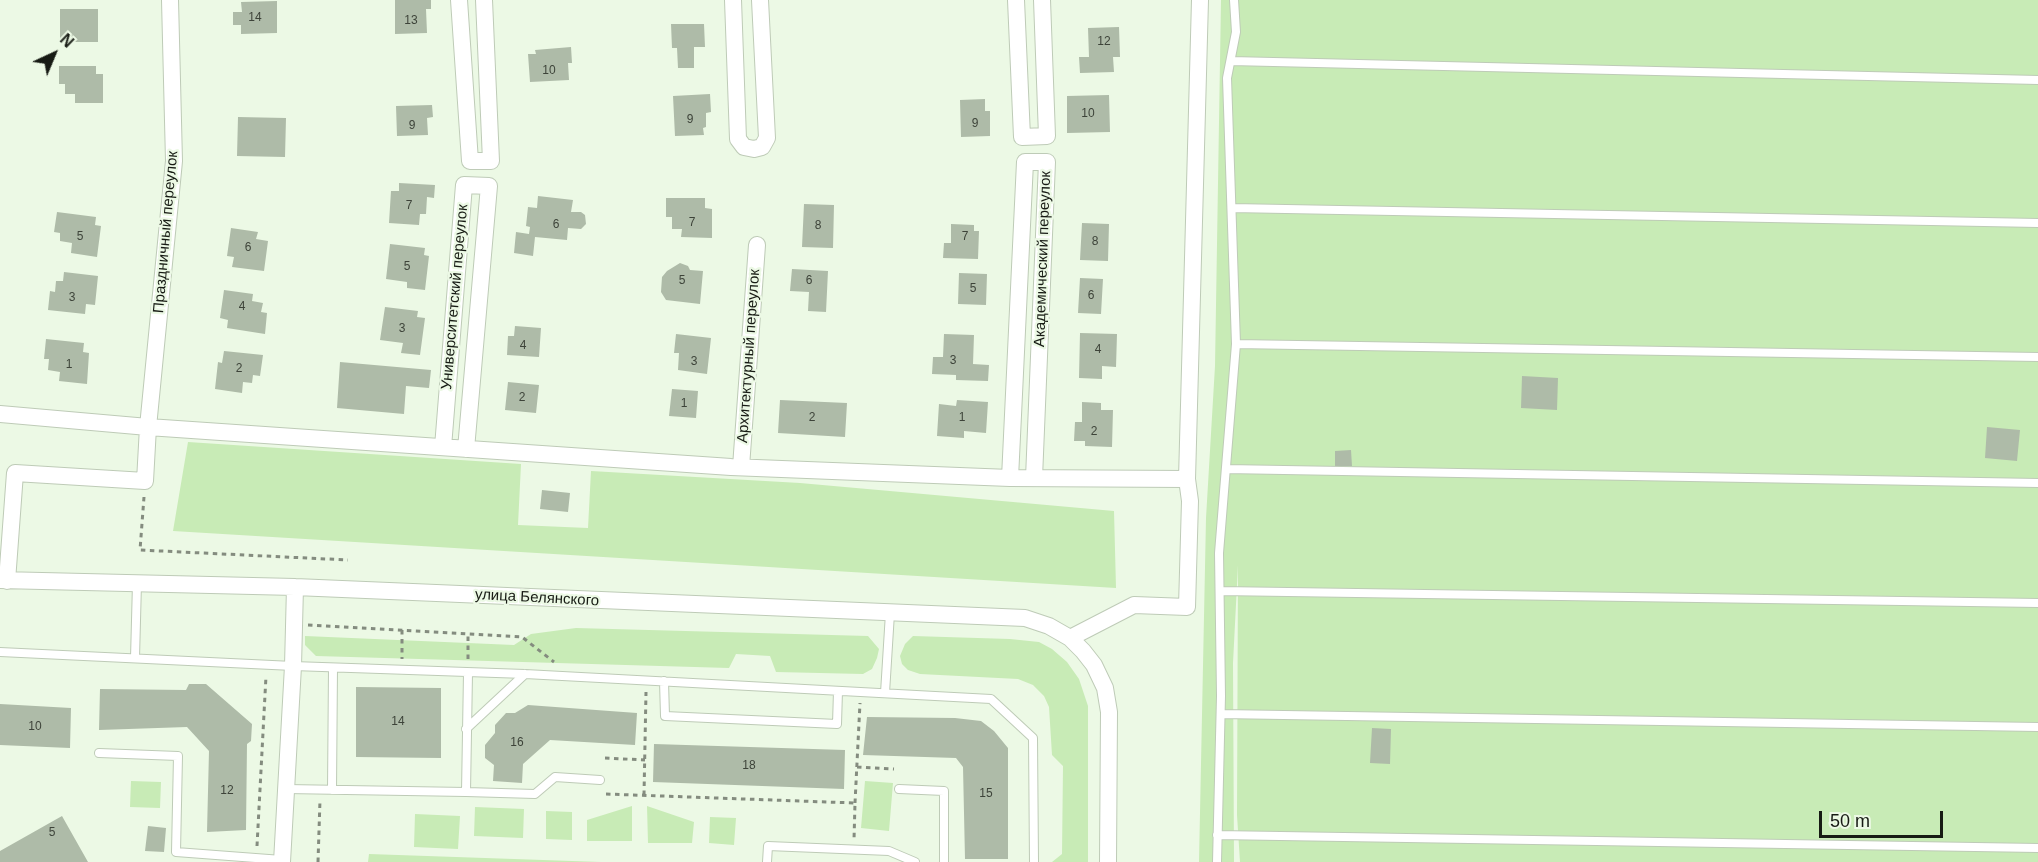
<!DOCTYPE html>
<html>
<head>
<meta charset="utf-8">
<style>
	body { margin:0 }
	#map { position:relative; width:2038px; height:862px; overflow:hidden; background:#ecf9e5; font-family:Helvetica,sans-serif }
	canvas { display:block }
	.north { position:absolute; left:24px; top:24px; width:60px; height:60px; -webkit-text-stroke:4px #ecf9e5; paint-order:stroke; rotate:44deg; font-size:16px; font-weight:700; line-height:24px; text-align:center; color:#171b14 }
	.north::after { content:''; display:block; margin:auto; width:21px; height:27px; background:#171b14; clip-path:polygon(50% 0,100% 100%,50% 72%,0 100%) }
	.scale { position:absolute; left:1819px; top:811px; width:124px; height:27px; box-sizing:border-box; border:3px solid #171b14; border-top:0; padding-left:8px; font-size:18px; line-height:21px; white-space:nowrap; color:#171b14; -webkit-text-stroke:4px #ecf9e5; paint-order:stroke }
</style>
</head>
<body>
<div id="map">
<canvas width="2038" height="862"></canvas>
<div class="north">N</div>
<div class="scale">50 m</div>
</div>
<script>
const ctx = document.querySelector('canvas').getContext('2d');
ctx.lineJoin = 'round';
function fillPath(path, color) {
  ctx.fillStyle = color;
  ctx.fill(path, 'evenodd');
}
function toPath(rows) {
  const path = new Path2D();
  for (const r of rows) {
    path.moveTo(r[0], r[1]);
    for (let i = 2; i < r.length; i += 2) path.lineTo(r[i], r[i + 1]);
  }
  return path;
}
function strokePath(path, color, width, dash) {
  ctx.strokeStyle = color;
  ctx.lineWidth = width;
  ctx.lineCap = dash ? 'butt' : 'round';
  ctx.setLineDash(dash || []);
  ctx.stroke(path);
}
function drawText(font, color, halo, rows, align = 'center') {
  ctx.font = font + ' Helvetica,sans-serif';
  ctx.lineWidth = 4.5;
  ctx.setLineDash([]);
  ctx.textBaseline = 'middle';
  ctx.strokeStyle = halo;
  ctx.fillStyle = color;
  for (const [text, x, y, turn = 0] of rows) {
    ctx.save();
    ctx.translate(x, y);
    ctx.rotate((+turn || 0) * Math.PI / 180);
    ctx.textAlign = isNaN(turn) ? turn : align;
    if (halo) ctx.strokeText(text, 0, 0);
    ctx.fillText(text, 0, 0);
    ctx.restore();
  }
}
const green = toPath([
	[1221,0,2038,0,2038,862,1240,862,1237,815,1238,565,1233,663,1234,862,1199,862,1206,518,1215,366],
	[188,442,521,464,518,525,588,528,591,471,800,483,1114,511,1116,588,173,531],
	[576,628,868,636,879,649,877,658,872,669,863,674,776,672,770,656,736,654,729,668,316,656,305,645,305,636,514,645,531,634],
	[913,636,1010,639,1039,642,1052,649,1067,662,1079,679,1088,706,1088,862,1052,862,1062,854,1063,766,1052,755,1049,707,1044,696,1033,685,1018,679,920,674,908,670,902,664,900,656,905,644],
	[131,781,161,782,160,808,130,807],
	[865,781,893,783,889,831,861,828],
	[632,806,632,841,587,841,587,820],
	[647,806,694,822,692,843,648,843],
	[475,807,524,809,523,838,474,836],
	[546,811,572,812,572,840,546,839],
	[415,814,460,816,458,849,414,847],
	[710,817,736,818,734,845,709,843],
	[369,854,601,862,368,862]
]);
const building = toPath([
	[395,0,431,0,431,9,426,9,427,33,395,34],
	[277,1,277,33,241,34,241,25,233,25,233,12,242,12,241,2],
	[60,9,98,9,98,42,60,42],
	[671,24,704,24,705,47,694,47,694,68,678,68,677,48,672,48],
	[1119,27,1120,57,1113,57,1114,72,1080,73,1079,57,1089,57,1088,28],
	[571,47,572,63,568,63,569,80,530,82,528,54,536,54,535,50],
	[59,66,96,66,96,74,103,74,103,103,75,103,75,94,65,94,65,84,59,84],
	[710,94,711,112,706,113,706,127,703,128,704,135,675,136,673,96],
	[1109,95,1110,132,1067,133,1067,96],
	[985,99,985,111,990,111,990,136,961,137,960,100],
	[432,105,433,117,427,118,428,135,397,136,396,106],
	[238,117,286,118,285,157,237,156],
	[399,183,435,185,434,198,427,197,426,214,420,214,419,225,389,223,391,191,399,191],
	[538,196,573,200,571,212,581,212,585,215,586,224,581,229,568,228,567,240,535,237,533,256,514,253,516,232,529,234,530,227,526,226,528,207,537,208],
	[666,198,705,198,705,208,712,209,712,238,681,237,682,229,672,229,672,217,666,217],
	[804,204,834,205,833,248,802,247],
	[57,212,96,217,95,225,101,226,97,257,71,253,72,243,60,241,60,233,54,232],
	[1082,223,1109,224,1108,261,1080,260],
	[951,224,974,225,974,231,979,231,978,259,943,258,944,243,951,243],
	[231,228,258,232,256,239,268,241,264,271,232,267,234,257,227,256],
	[390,244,425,248,424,255,429,256,425,290,407,288,407,282,386,279],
	[680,263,688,266,690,270,703,271,700,304,666,300,661,292,662,277,667,271],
	[792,269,828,271,826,312,808,311,809,292,790,291],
	[64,272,98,276,95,305,86,304,85,314,48,310,50,291,55,292,56,281,63,281],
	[959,273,987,274,986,305,958,304],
	[1080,278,1103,279,1101,314,1078,313],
	[224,290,253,294,252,301,263,303,261,312,267,313,265,334,227,328,228,320,220,318],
	[385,307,418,311,417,317,425,318,420,355,401,353,403,343,380,340],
	[515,326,541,328,539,357,507,355,508,336,514,336],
	[1080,333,1117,334,1116,367,1102,366,1102,379,1079,378],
	[676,334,711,338,707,374,678,370,679,353,674,353],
	[944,334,974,335,973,364,989,365,988,381,956,380,956,375,932,374,933,357,943,357],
	[46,339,84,343,83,352,89,353,87,384,59,381,60,372,48,370,49,359,44,359],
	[224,351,263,355,260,376,253,375,252,383,243,382,242,393,215,389,218,362,222,363],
	[340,362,431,370,429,388,406,386,404,414,337,408],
	[1522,376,1558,378,1557,410,1521,408],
	[508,382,539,385,536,413,505,410],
	[672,389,698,391,696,418,669,416],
	[780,400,847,403,845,437,778,433],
	[957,400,988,402,986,433,964,431,964,438,937,436,939,404,956,406],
	[1082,402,1101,403,1101,410,1113,410,1112,447,1085,446,1085,441,1074,441,1075,422,1082,422],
	[1987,427,2020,430,2017,461,1985,458],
	[1351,450,1352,466,1335,466,1335,451],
	[542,490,570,493,568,512,540,509],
	[189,684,206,684,252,724,251,741,247,744,246,830,207,832,209,751,187,727,99,730,100,689,186,690],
	[356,687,441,688,441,758,356,757],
	[0,704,71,708,70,748,0,745],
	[528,705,637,713,635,745,550,740,523,764,522,783,493,781,494,765,485,758,485,745,495,733,495,725,506,713,515,713],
	[867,717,955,718,981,721,994,731,1008,748,1008,859,965,859,963,767,956,758,863,755],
	[1372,728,1391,729,1390,764,1370,763],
	[654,744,845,750,844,789,653,782],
	[62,816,88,862,0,862,0,851],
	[148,826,166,828,164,852,145,851]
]);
const path = toPath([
	[144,497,140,550,348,560],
	[308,625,522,637,554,662],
	[402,630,402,659],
	[468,659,468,634],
	[605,758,645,760],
	[857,767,894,769],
	[606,794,855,803,854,840],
	[644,795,646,692],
	[855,803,860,703],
	[257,846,266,676],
	[318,862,320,800]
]);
const service = toPath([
	[1231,61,2038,80],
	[1232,208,2038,223],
	[1236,344,2038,357],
	[1226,469,2038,483],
	[1220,591,2038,603],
	[0,652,293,666,525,674,991,699,1033,738,1034,862],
	[135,658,137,583],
	[468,673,466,792,535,794,555,777,600,780],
	[664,681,665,716,837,724,838,691],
	[885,693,890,613],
	[1221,714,2038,727],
	[466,729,525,674],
	[99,753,178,756,176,852,282,860],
	[286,789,466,792],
	[899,789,944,791,944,862],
	[332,790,333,668],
	[1217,835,2038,848],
	[767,862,768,846,889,851,915,862],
	[1217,862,1221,696,1219,553,1236,344,1227,78,1236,32,1234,0]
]);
const minor = toPath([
	[459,0,470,161,491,161,484,0],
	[733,0,738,139,744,147,754,149,762,147,767,138,760,0],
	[1016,0,1022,137,1047,136,1042,0],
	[0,414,148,427,731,467,1010,478,1187,479],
	[443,447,464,185,489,186,466,449],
	[741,467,757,245],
	[1010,478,1025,162,1047,162,1034,478],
	[0,580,295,587,1025,618,1049,626,1070,638,1083,651,1094,665,1105,688,1109,712,1108,862],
	[7,581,15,473,145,481,148,427,174,161,170,0],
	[1070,638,1134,605,1187,607,1190,501,1187,479,1200,0],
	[282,862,293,666,295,587]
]);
const numberNames = [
	["14",255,18],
	["13",411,21],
	["12",1104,42],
	["10",549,71],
	["10",1088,114],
	["9",690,120],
	["9",975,124],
	["9",412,126],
	["7",409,206],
	["7",692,223],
	["6",556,225],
	["8",818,226],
	["5",80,237],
	["7",965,237],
	["8",1095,242],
	["6",248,248],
	["5",407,267],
	["5",682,281],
	["6",809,281],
	["5",973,289],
	["6",1091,296],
	["3",72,298],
	["4",242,307],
	["3",402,329],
	["4",523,346],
	["4",1098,350],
	["3",953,361],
	["3",694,362],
	["1",69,365],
	["2",239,369],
	["2",522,398],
	["1",684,404],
	["2",812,418],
	["1",962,418],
	["2",1094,432],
	["14",398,722],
	["10",35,727],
	["16",517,743],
	["18",749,766],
	["12",227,791],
	["15",986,794],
	["5",52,833]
];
const streetNames = [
	["Праздничный переулок",166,232,-85],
	["Академический переулок",1043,259,-88],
	["Университетский переулок",455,297,-85],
	["Архитектурный переулок",749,356,-86],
	["улица Белянского",537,598,3]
];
fillPath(green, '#c8ebb6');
fillPath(building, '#aebba8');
strokePath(service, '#becbb7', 10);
strokePath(minor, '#becbb7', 18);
strokePath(path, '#848c7f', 3, [4.5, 4.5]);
strokePath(service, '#fff', 8);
strokePath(minor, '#fff', 16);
drawText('12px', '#3d4339', null, numberNames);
drawText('15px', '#171b14', '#ecf9e5', streetNames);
</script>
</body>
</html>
